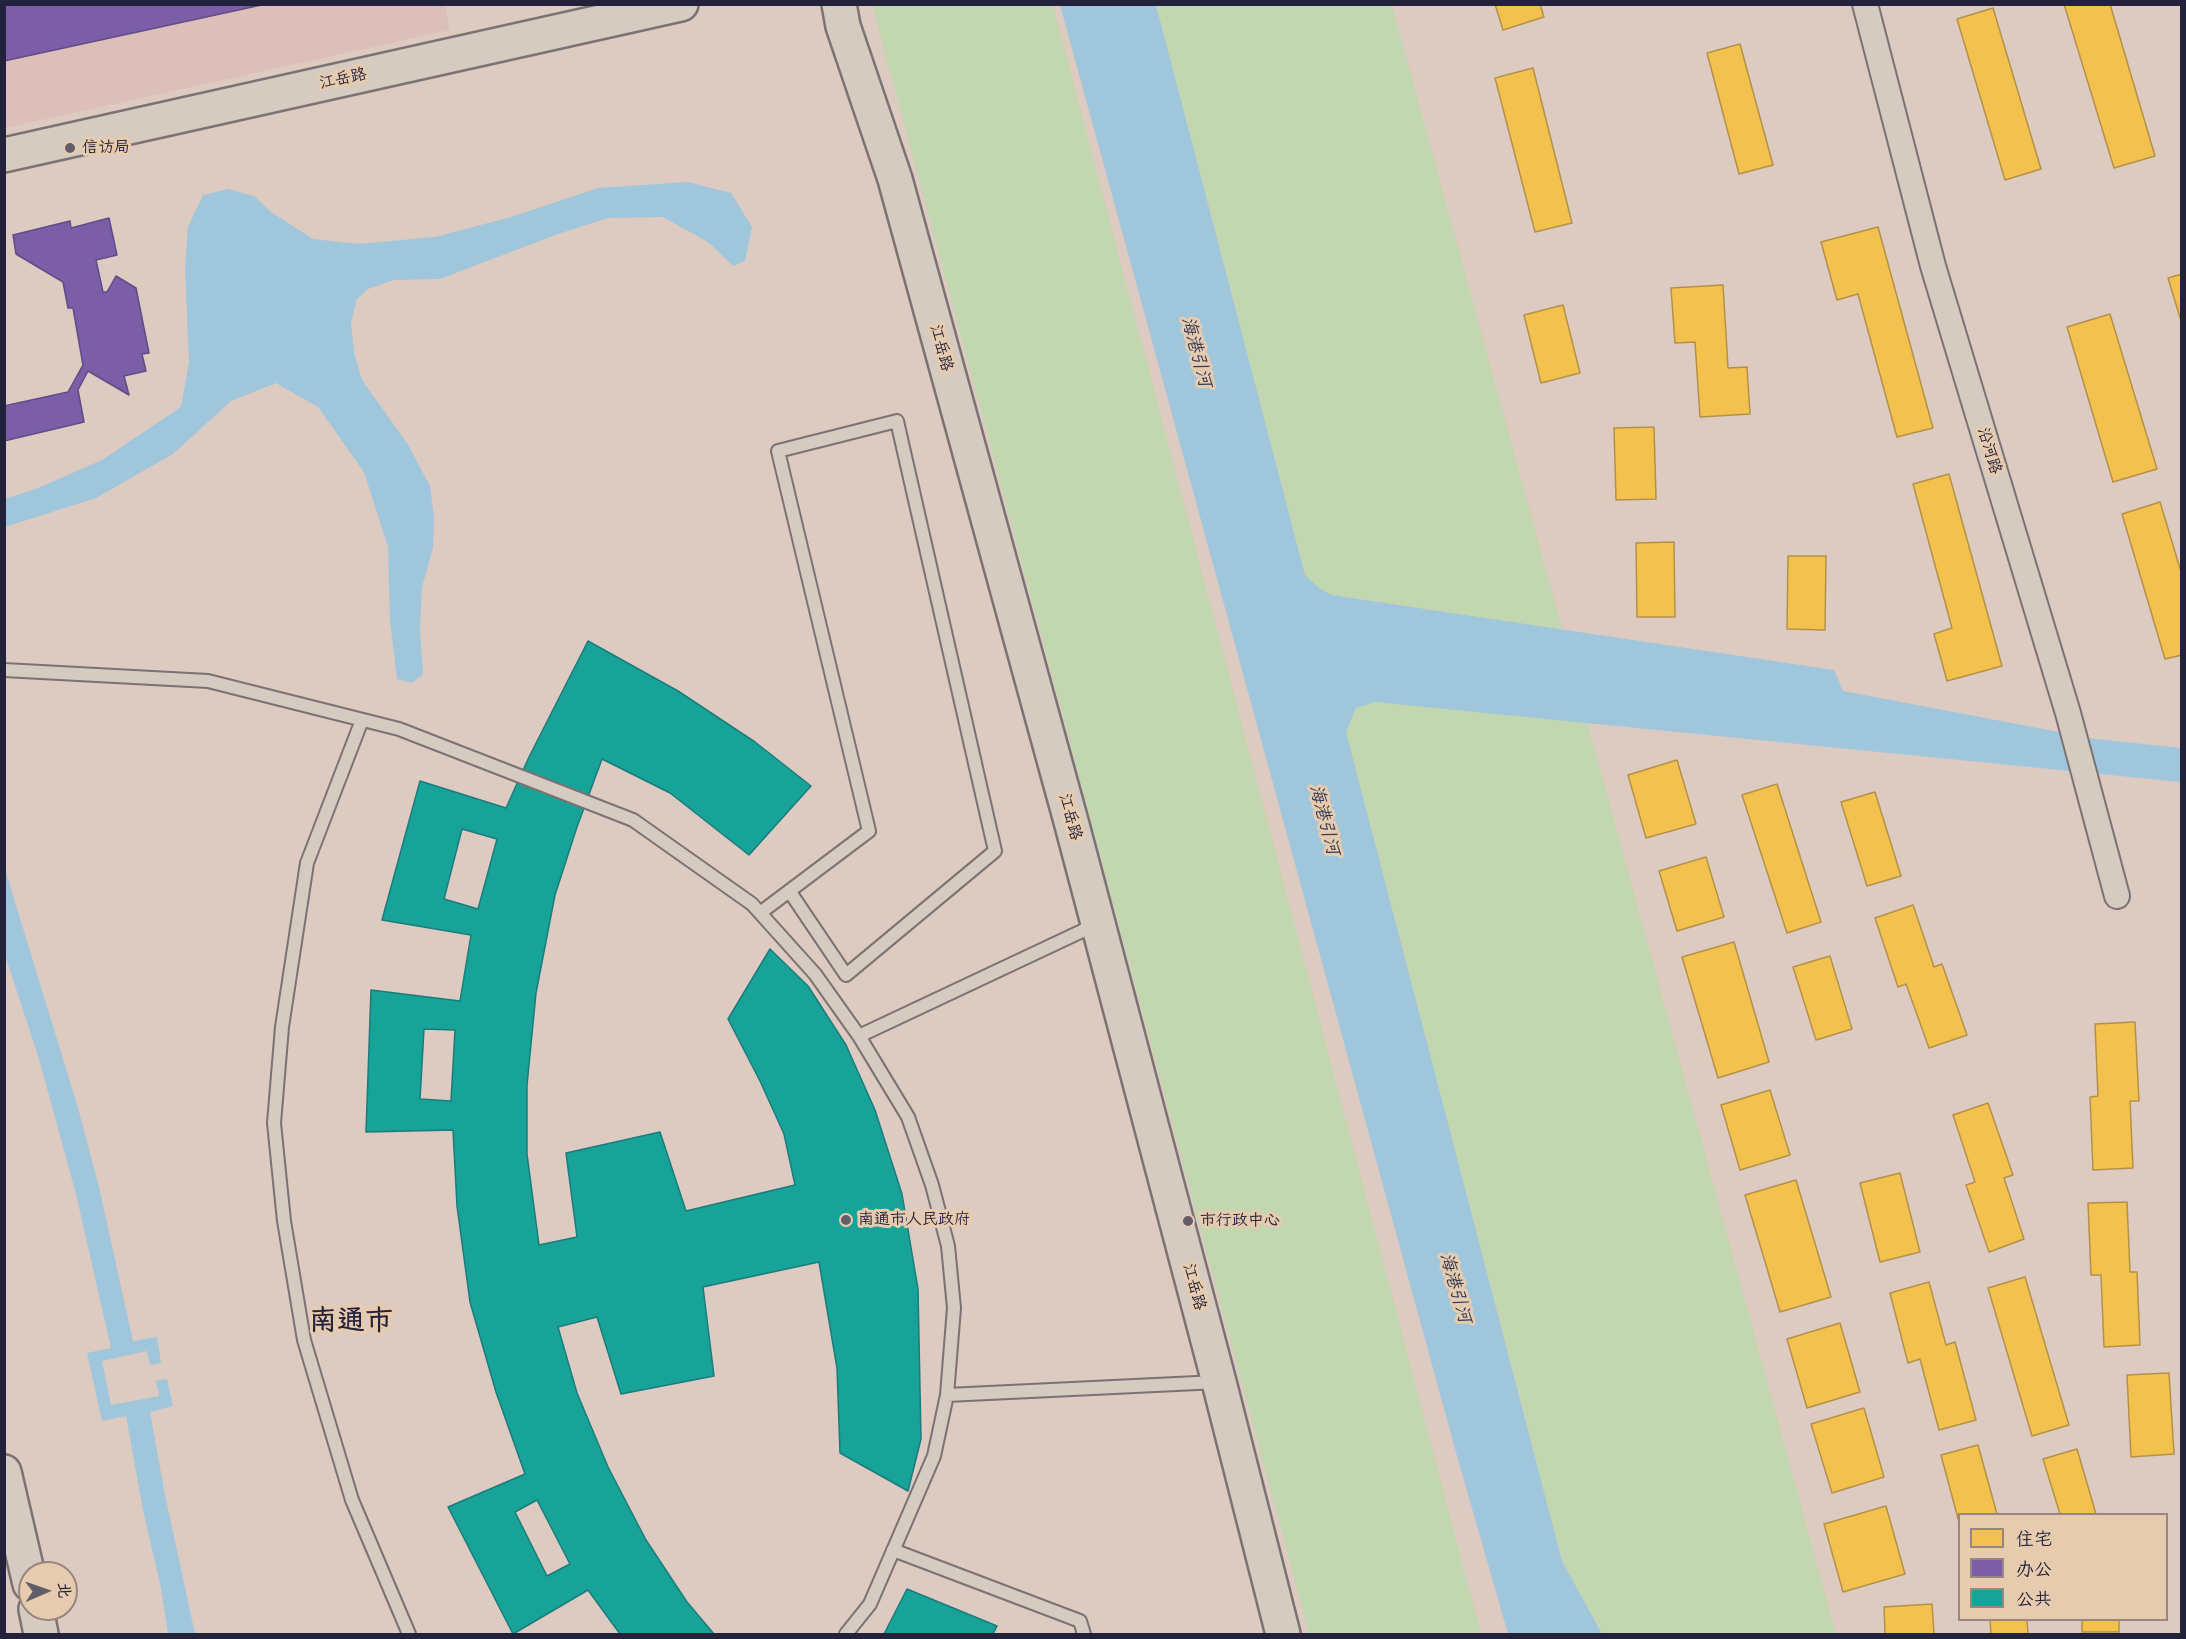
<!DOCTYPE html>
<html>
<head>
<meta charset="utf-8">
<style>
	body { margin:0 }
	#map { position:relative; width:2186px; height:1639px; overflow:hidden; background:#ddcac1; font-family:"Shantell Sans","LXGW WenKai TC",sans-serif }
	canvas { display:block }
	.frame { position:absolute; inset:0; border:6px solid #22223b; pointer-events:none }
	.legend { position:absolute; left:1958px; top:1513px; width:210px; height:108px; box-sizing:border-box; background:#e7cbae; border:2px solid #988780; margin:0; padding:8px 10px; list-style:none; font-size:18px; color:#22223b }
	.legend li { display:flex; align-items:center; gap:12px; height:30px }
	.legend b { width:30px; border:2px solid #988780 }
	.north { position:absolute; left:18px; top:1561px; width:60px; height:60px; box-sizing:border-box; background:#e7cbae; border:2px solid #988780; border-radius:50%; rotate:88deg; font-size:16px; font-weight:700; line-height:24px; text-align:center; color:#22223b }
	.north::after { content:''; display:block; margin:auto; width:21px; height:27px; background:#635d6a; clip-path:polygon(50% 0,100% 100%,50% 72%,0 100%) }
</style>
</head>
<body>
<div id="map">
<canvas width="2186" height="1639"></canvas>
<div class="frame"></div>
<ul class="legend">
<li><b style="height:16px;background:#f2c14e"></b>住宅</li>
<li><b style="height:16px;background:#7b5ea7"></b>办公</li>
<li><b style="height:16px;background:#17a398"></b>公共</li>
</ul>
<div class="north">北</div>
</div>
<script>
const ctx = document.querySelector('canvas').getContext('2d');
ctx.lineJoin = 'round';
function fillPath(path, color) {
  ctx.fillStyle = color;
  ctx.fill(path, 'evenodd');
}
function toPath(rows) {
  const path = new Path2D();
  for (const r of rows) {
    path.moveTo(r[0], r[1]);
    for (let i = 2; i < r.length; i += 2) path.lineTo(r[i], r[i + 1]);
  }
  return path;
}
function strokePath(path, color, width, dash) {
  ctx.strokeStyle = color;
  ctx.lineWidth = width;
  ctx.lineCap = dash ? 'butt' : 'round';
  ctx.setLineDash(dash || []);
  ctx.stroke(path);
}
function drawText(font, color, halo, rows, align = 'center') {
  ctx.font = font + ' "Shantell Sans","LXGW WenKai TC",sans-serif';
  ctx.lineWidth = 6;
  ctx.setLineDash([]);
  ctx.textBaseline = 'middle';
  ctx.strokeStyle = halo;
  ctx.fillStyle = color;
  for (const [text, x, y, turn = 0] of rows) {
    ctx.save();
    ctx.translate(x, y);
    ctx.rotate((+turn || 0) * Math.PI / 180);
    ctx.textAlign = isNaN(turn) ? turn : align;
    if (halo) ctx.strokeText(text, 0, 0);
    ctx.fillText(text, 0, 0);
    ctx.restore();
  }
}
const built = toPath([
	[4,5,445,5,450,30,5,128]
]);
const green = toPath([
	[872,5,1053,5,1481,1634,1309,1634],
	[1156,5,1392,5,1836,1634,1602,1634,1562,1561]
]);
const water = toPath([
	[1060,5,1156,5,1305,575,1319,588,1331,595,1834,670,1843,691,2096,739,2181,748,2181,782,1375,702,1356,708,1346,732,1562,1561,1602,1634,1508,1634,1457,1456],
	[688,182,731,193,752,227,745,261,733,266,708,242,663,217,608,218,558,234,440,279,394,280,368,289,357,299,351,322,354,353,362,380,407,443,430,486,434,517,433,548,422,587,420,629,423,674,412,683,397,679,390,621,388,547,364,472,318,407,276,383,231,401,173,454,96,498,5,527,5,499,38,488,102,460,181,407,189,362,185,268,188,227,203,195,228,189,254,196,271,212,313,239,358,244,435,237,511,217,598,188],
	[4,866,78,1108,99,1187,133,1341,157,1337,161,1363,150,1365,147,1351,102,1361,111,1405,159,1396,156,1381,167,1379,173,1406,150,1412,164,1490,195,1634,168,1634,161,1588,143,1510,126,1416,102,1421,87,1353,111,1348,76,1194,39,1059,5,955]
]);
const homes = toPath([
	[1495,4,1540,4,1544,17,1503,30,1495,4],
	[2064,4,2110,4,2155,156,2114,168,2064,4],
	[1993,8,2041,169,2005,180,1957,19,1993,8],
	[1740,44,1773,165,1739,174,1707,53,1740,44],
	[1533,68,1572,223,1535,232,1495,78,1533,68],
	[1878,227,1933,428,1897,437,1858,294,1837,300,1821,242,1878,227],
	[2182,274,2182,324,2168,278,2182,274],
	[1723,285,1728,368,1747,367,1750,414,1700,417,1695,342,1675,343,1671,288,1723,285],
	[1563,305,1580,373,1541,383,1524,315,1563,305],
	[2110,314,2157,469,2113,482,2067,327,2110,314],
	[1654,427,1656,499,1616,500,1614,428,1654,427],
	[1949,474,2002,666,1947,681,1934,634,1952,628,1913,484,1949,474],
	[2160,502,2182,575,2182,655,2165,659,2122,514,2160,502],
	[1674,542,1675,617,1637,617,1636,543,1674,542],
	[1788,556,1826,556,1825,630,1787,629,1788,556],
	[1677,760,1696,824,1646,838,1628,775,1677,760],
	[1777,784,1821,922,1787,933,1742,795,1777,784],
	[1875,792,1901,876,1867,886,1841,802,1875,792],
	[1706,857,1724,917,1677,931,1659,871,1706,857],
	[1913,905,1934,967,1942,964,1967,1035,1929,1048,1906,984,1898,987,1875,918,1913,905],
	[1734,942,1769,1062,1718,1078,1682,957,1734,942],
	[1830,956,1852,1029,1816,1040,1793,967,1830,956],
	[2135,1022,2139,1101,2130,1101,2133,1168,2093,1170,2090,1097,2098,1096,2095,1024,2135,1022],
	[1770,1090,1790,1155,1740,1170,1721,1105,1770,1090],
	[1988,1103,2013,1175,2004,1178,2024,1239,1989,1252,1966,1185,1975,1182,1953,1115,1988,1103],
	[1900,1173,1920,1252,1880,1262,1860,1183,1900,1173],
	[1796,1180,1831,1297,1780,1312,1745,1195,1796,1180],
	[2127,1202,2130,1272,2137,1272,2140,1345,2104,1347,2101,1275,2091,1275,2088,1203,2127,1202],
	[2025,1277,2069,1425,2032,1436,1988,1288,2025,1277],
	[1929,1282,1946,1345,1955,1342,1976,1420,1939,1430,1920,1359,1908,1363,1890,1293,1929,1282],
	[1840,1323,1860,1392,1807,1408,1787,1339,1840,1323],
	[2169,1373,2174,1454,2131,1457,2127,1375,2169,1373],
	[1864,1408,1884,1477,1832,1493,1811,1424,1864,1408],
	[1978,1445,1997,1514,1960,1514,1960,1526,1941,1455,1978,1445],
	[2077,1449,2096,1514,2060,1514,2043,1459,2077,1449],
	[1886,1506,1905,1574,1843,1592,1824,1524,1886,1506],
	[1932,1604,1934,1634,1885,1634,1884,1607,1932,1604],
	[1990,1620,2027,1620,2028,1634,1991,1634,1990,1620],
	[2082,1620,2119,1620,2119,1632,2082,1632,2082,1620]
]);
const offices = toPath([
	[4,4,266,4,4,61,4,4],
	[109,218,117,255,96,260,103,292,107,292,116,276,136,288,149,353,142,354,146,371,124,376,129,395,88,371,78,390,84,422,4,441,4,406,68,392,83,365,73,308,68,308,63,282,16,254,13,235,70,221,71,228,109,218]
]);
const public = toPath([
	[588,641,678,691,755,742,811,786,749,855,670,793,602,759,577,827,555,895,536,993,527,1085,527,1154,539,1245,577,1237,566,1153,660,1132,686,1211,795,1185,784,1134,760,1081,728,1019,770,949,808,986,846,1045,875,1110,902,1194,918,1289,921,1439,908,1491,840,1453,837,1368,819,1262,703,1287,714,1376,621,1394,597,1317,558,1327,577,1393,608,1467,646,1540,687,1602,714,1634,620,1634,588,1590,513,1634,448,1507,525,1474,496,1392,470,1302,457,1206,453,1130,366,1132,371,990,460,1001,471,935,382,920,420,781,506,808,529,757,588,641],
	[462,829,497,839,478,909,444,899,462,829],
	[424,1029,455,1030,451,1101,420,1099,424,1029],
	[537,1500,570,1564,547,1576,515,1512,537,1500],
	[907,1589,997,1626,993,1634,884,1634,907,1589]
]);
const lane = toPath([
	[4,670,208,681,399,729,633,820,752,904,815,974,859,1036,908,1117,932,1185,948,1246,954,1308,947,1395,934,1456,870,1604,846,1634],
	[362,720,307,863,282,1027,274,1123,284,1221,304,1340,352,1500,409,1634],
	[760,913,869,831,778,451,897,421,995,851,846,975,790,892],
	[859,1036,1097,924],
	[947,1395,1218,1382],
	[893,1550,1080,1621,1084,1634]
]);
const street = toPath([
	[1865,4,1933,266,2068,713,2117,896]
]);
const secondary = toPath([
	[839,4,843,26,895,179,1072,825,1219,1382,1283,1634],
	[4,155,681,4]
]);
const primary = toPath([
	[4,1472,30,1584],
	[36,1609,41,1634]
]);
const markers = [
	[70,148,6,"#635d6a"],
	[846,1220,6,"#635d6a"],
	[1188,1221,6,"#635d6a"]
];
const streetNames = [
	["江岳路",343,79,-12],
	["江岳路",941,348,75],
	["沿河路",1989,451,73],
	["江岳路",1070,817,75],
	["江岳路",1194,1287,75]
];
const poiNames = [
	["信访局",82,148],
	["南通市人民政府",858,1220],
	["市行政中心",1200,1221]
];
const waterNames = [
	["海港引河",1196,352,75],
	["海港引河",1324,820,75],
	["海港引河",1455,1288,74]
];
const townNames = [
	["南通市",351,1322]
];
fillPath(built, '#ddbfba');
fillPath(green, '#c2d6af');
fillPath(water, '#a0c6db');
fillPath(homes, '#f2c14e');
strokePath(homes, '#b49148', 1.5);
fillPath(offices, '#7b5ea7');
strokePath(offices, '#604c87', 1.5);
fillPath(public, '#17a398');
strokePath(public, '#1a7c7c', 1.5);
strokePath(lane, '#7b7273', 16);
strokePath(street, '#7b7273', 28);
strokePath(secondary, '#7b7273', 38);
strokePath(primary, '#7b7273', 38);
strokePath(lane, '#d5cbc1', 12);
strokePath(street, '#d5cbc1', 24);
strokePath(secondary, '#d5cbc1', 33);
strokePath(primary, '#d5cbc1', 33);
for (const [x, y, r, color] of markers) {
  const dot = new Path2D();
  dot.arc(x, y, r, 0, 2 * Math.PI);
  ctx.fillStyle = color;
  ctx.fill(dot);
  strokePath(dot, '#e7cbae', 2);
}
drawText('16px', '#22223b', '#e7cbae', streetNames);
drawText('16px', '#22223b', '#e7cbae', poiNames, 'left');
drawText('italic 18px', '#313a55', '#e7cbae', waterNames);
drawText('bold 28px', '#22223b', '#e7cbae', townNames);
</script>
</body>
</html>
